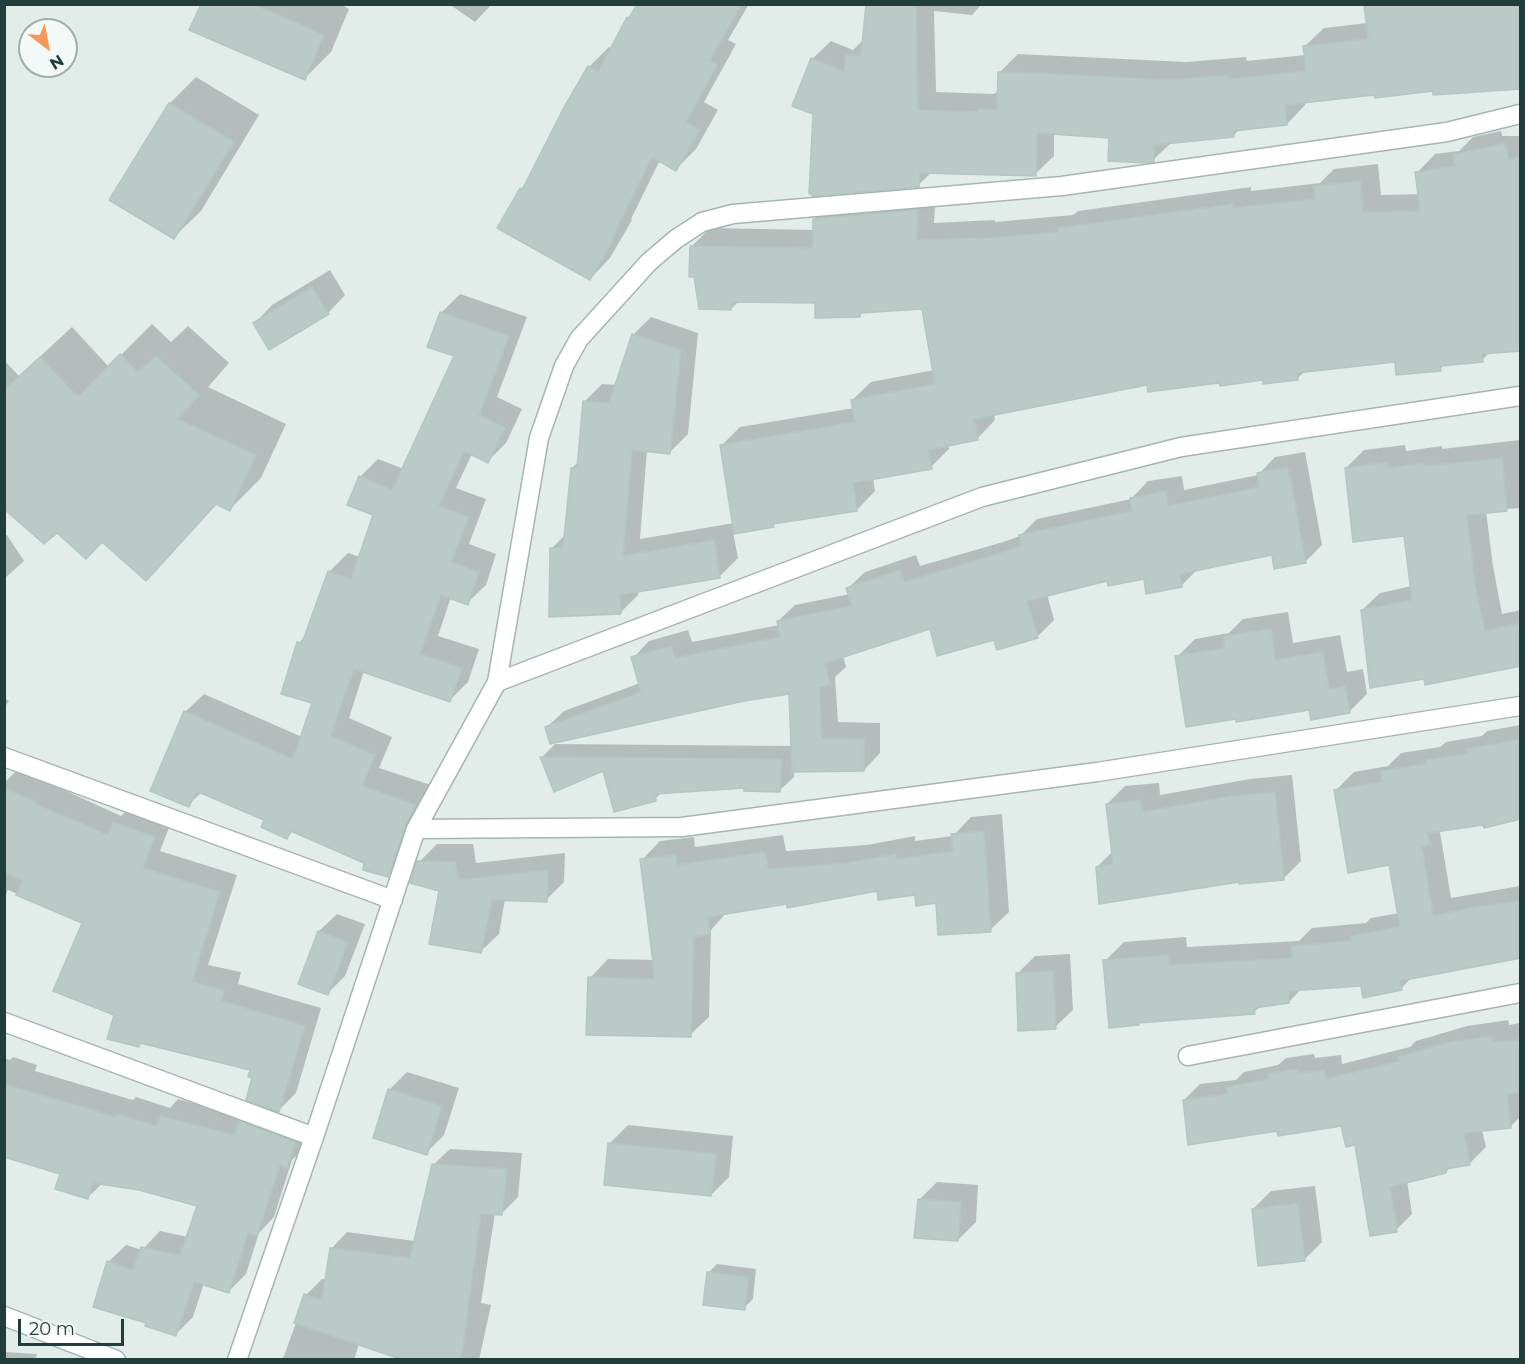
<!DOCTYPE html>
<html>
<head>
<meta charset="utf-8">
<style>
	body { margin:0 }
	#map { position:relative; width:1525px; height:1364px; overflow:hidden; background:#e2edea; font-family:Montserrat,sans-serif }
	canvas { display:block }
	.frame { position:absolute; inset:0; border:6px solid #223e3b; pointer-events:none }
	.north { position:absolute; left:18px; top:18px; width:60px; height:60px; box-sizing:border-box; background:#f3f9f7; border:2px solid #9faeac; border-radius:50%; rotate:148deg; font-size:16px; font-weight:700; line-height:24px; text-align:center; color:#223e3b }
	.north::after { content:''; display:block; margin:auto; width:21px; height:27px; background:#f59958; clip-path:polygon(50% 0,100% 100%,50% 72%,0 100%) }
	.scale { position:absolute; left:18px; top:1319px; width:106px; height:27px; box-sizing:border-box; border:3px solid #223e3b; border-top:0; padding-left:8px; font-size:18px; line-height:21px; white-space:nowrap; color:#223e3b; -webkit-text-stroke:4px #f3f9f7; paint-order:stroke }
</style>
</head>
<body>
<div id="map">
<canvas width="1525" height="1364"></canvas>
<div class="frame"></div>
<div class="north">N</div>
<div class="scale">20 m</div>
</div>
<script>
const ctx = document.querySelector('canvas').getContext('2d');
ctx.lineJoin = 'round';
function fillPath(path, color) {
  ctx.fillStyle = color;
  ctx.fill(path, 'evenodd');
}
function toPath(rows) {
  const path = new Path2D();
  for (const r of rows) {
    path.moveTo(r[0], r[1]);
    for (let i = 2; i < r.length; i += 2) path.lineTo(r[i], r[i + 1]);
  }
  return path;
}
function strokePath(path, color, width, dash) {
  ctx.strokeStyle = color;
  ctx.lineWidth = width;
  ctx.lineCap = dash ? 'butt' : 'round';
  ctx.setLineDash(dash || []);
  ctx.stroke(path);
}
const shadow = toPath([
	[202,4,340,4,349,9,331,52,305,78],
	[449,4,492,4,475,22],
	[639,4,749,4,728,40,736,44,704,102,718,110,696,149,676,169,660,160,631,219,632,220,610,258,590,279,521,189,528,182,589,67,609,47,612,49,629,18],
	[868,4,982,4,972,15,934,11,936,92,994,94,998,91,999,73,1018,54,1187,62,1246,57,1247,61,1306,55,1305,46,1324,28,1367,23,1434,89,1376,93,1305,101,1305,105,1287,124,1240,129,1233,136,1172,142,1153,160,1110,137,1054,133,1054,156,1035,174,932,172,918,185,814,113,812,59,831,41,853,50,864,39],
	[196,77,259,115,201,211,174,237,170,103],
	[1501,131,1502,136,1520,136,1520,350,1490,352,1482,360,1445,364,1440,369,1396,360,1305,371,1297,379,1149,384,994,414,995,420,977,439,948,444,949,449,931,467,873,478,875,491,857,510,776,522,773,526,733,532,738,558,720,576,638,590,638,595,621,612,551,549,566,534,572,468,579,461,585,401,602,384,617,385,633,335,651,317,698,333,688,434,670,452,647,450,640,539,734,523,722,445,740,427,854,408,852,400,871,382,934,370,923,307,863,311,860,315,816,302,739,301,731,309,692,246,710,228,814,230,814,219,832,201,936,192,934,223,995,220,995,222,1073,215,1078,211,1251,187,1251,191,1320,183,1334,169,1378,164,1381,195,1419,194,1417,173,1435,154,1459,151,1473,137],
	[330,270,345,295,328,313,255,323,272,305],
	[460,294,527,317,497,397,522,409,506,443,488,461,472,454,456,488,486,499,469,544,496,554,486,585,467,603,451,597,438,636,479,649,468,682,450,700,364,671,349,718,392,737,379,768,434,786,406,857,388,876,365,862,293,831,287,837,266,819,202,792,188,805,185,712,204,694,302,737,314,702,299,643,306,635,329,572,348,553,360,557,375,514,360,477,378,459,404,469,456,356,441,313],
	[152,324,171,342,188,326,229,363,208,387,286,424,261,478,230,509,218,503,146,579,4,459,4,360,19,376,72,327,109,367],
	[1520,440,1520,508,1486,511,1493,566,1502,614,1520,610,1520,665,1425,677,1362,610,1380,593,1412,586,1405,534,1346,468,1364,450,1405,445,1406,451,1442,446,1442,449],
	[1305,452,1322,545,1305,562,1273,553,1199,568,1181,586,1145,577,1108,579,1047,594,1054,620,1037,637,995,638,931,627,843,656,846,667,835,677,838,722,880,723,880,753,864,770,794,770,794,777,780,790,746,787,662,792,655,799,604,769,541,758,555,744,793,746,790,693,547,727,564,711,640,683,633,658,649,641,688,630,692,642,779,625,778,621,795,605,850,594,848,588,865,572,916,555,920,566,1003,542,1020,536,1037,519,1131,499,1148,481,1182,476,1184,490,1258,475,1275,457],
	[7,535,24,561,4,579,4,537],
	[1288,612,1293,643,1340,635,1347,672,1363,669,1367,694,1349,712,1310,708,1177,657,1195,639,1229,633,1243,619],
	[4,698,9,701,4,708],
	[1520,725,1520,818,1444,829,1440,832,1451,898,1520,886,1520,957,1412,977,1401,989,1362,984,1302,988,1289,1002,1261,1006,1254,1012,1140,1021,1138,1024,1105,961,1124,942,1186,937,1187,947,1299,941,1312,928,1366,923,1371,918,1399,913,1390,864,1335,791,1354,772,1388,766,1401,753,1440,747,1446,742,1482,736,1487,731],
	[18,769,121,816,132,805,172,820,160,851,237,875,208,965,241,972,238,984,321,1008,296,1093,277,1112,311,1125,304,1149,292,1160,274,1217,259,1233,246,1274,229,1291,204,1283,193,1317,176,1334,148,1322,108,1262,126,1245,142,1250,160,1231,188,1237,199,1205,139,1188,103,1183,87,1198,62,1173,4,1156,4,1058,10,1060,13,1057,37,1065,35,1071,133,1100,136,1097,170,1108,178,1099,245,1117,259,1103,252,1069,142,1042,138,1045,115,1014,84,922,8,890,4,898,4,783],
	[1292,775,1301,861,1283,879,1240,880,1097,867,1113,851,1107,804,1125,786,1159,783,1160,795,1250,779],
	[1002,814,1009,912,990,930,937,901,916,893,878,889,727,912,711,930,709,1017,690,1035,590,978,608,959,654,960,642,860,660,841,694,837,695,847,783,835,786,851,867,845,915,836,915,841,953,836,971,817],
	[437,844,473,844,476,863,565,853,564,882,546,900,505,899,499,934,481,951,441,890,419,862],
	[337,914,365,924,345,976,327,994,300,983,319,931],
	[1070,954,1073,1010,1055,1027,1017,974,1035,956],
	[1508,1020,1509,1025,1520,1023,1520,1117,1510,1127,1482,1130,1486,1147,1470,1163,1451,1167,1446,1172,1407,1181,1412,1214,1396,1230,1357,1143,1342,1125,1278,1129,1184,1100,1200,1084,1236,1080,1244,1072,1278,1065,1286,1058,1314,1054,1315,1058,1341,1055,1342,1064,1410,1047,1416,1041,1467,1026],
	[407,1072,459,1088,444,1135,426,1153,389,1090],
	[628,1125,733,1136,729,1177,711,1195,610,1143],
	[450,1149,522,1153,518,1197,501,1214,495,1213,481,1303,491,1305,479,1360,404,1360,359,1344,354,1360,281,1360,284,1356,306,1295,322,1279,327,1280,331,1249,347,1232,415,1241,433,1165],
	[937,1182,978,1185,976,1222,958,1240,919,1200],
	[1315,1186,1322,1242,1304,1260,1253,1209,1271,1191],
	[717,1264,756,1269,753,1299,744,1308,708,1273],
	[4,1352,37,1354,35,1360,4,1360]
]);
const building = toPath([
	[201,4,253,4,324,35,305,80,189,30,201,4],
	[637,4,742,4,709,61,717,65,686,122,700,130,676,171,652,157,612,239,613,240,590,280,497,228,520,188,522,190,562,111,588,66,598,72,627,17,629,18,637,4],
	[866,4,916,4,918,110,977,112,978,109,997,110,998,72,1038,73,1168,80,1228,75,1229,79,1306,71,1303,46,1368,39,1364,4,1521,4,1521,89,1433,95,1433,91,1375,98,1374,95,1285,105,1287,125,1233,131,1234,137,1154,145,1154,162,1147,163,1108,161,1109,138,1037,133,1036,176,920,173,919,187,812,196,812,194,809,194,813,114,792,106,811,58,844,72,846,55,861,56,866,4],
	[169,103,234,142,174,239,109,200,169,103],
	[1505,143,1509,160,1521,157,1521,351,1482,354,1483,362,1440,366,1441,371,1396,375,1395,362,1297,373,1298,380,1263,384,1263,380,1220,386,1219,383,1148,392,1147,385,974,419,978,440,928,450,932,469,853,483,857,511,773,524,774,527,734,534,720,445,855,422,851,400,935,384,922,309,860,313,860,317,815,318,815,303,732,302,731,310,699,309,694,277,689,277,690,246,813,248,813,219,918,210,917,240,978,238,978,239,1059,232,1058,228,1233,204,1233,208,1315,199,1314,186,1360,181,1363,212,1420,211,1415,172,1455,166,1453,155,1505,143],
	[312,287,329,314,269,350,253,323,312,287],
	[440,312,509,336,479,415,505,428,488,463,464,451,439,506,469,517,451,562,479,572,468,605,441,595,420,654,462,668,450,702,354,669,333,728,335,728,331,736,375,755,362,786,416,805,405,825,388,877,363,870,364,863,291,831,287,839,261,827,264,820,196,791,189,807,150,791,184,711,293,759,312,703,281,694,297,642,302,643,328,571,351,579,373,515,347,505,359,476,392,490,454,356,427,347,440,312],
	[632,334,681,350,670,454,632,450,623,556,714,540,720,578,620,595,621,614,549,617,550,548,563,548,571,468,577,468,583,401,609,403,632,334],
	[120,354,138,372,156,356,199,395,178,419,256,455,230,511,216,504,146,581,102,542,86,559,57,533,44,544,4,509,4,390,40,357,78,397,120,354],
	[1502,458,1507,511,1467,515,1475,585,1485,631,1521,623,1521,666,1425,685,1424,679,1370,688,1361,610,1412,600,1404,536,1353,542,1345,468,1388,462,1388,468,1424,463,1425,466,1502,458],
	[1288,467,1306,563,1274,569,1272,555,1180,574,1182,587,1146,594,1144,579,1108,586,1107,581,1027,601,1038,638,997,650,994,640,937,656,930,629,825,663,830,685,819,687,822,738,864,739,864,771,792,772,789,694,744,701,550,744,545,727,641,692,631,657,672,646,675,658,780,637,777,621,852,606,846,588,900,570,904,582,985,558,1021,546,1019,535,1132,511,1130,498,1166,491,1168,506,1259,487,1257,473,1288,467],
	[1271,629,1275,660,1323,652,1329,689,1345,686,1350,713,1311,720,1309,710,1236,722,1236,719,1186,727,1175,656,1225,648,1223,636,1271,629],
	[1521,739,1521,819,1484,828,1483,825,1428,833,1430,845,1422,847,1433,916,1475,907,1521,901,1521,958,1400,981,1402,990,1363,998,1361,986,1288,991,1289,1003,1254,1008,1255,1014,1138,1023,1139,1025,1109,1028,1103,960,1168,955,1169,965,1292,958,1291,946,1352,941,1351,936,1400,927,1389,865,1348,873,1334,790,1382,782,1381,771,1426,764,1426,760,1468,754,1467,749,1521,739],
	[540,757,782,759,780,792,744,791,744,788,655,794,656,801,614,812,603,771,554,792,540,757],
	[4,788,37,802,36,804,108,835,113,822,155,837,143,868,220,892,192,982,224,990,222,1001,305,1026,279,1112,246,1100,252,1078,248,1077,250,1070,140,1043,139,1047,107,1039,114,1015,53,991,82,923,16,895,23,880,4,872,4,788],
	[1275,792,1284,880,1239,884,1239,882,1099,904,1096,867,1113,864,1106,804,1141,800,1143,812,1231,796,1275,792],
	[984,831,991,932,938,935,936,903,916,906,915,895,878,900,877,891,787,908,787,904,708,917,710,934,694,937,691,1037,586,1035,588,977,655,979,640,859,676,855,677,865,765,852,768,869,847,863,896,854,897,859,953,851,951,834,984,831],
	[417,861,455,862,459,880,548,870,547,902,492,900,481,953,429,944,439,891,410,883,417,861],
	[318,931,348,942,328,995,298,984,318,931],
	[1053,971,1056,1029,1018,1031,1016,973,1053,971],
	[1492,1036,1493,1042,1521,1040,1521,1092,1507,1094,1511,1128,1464,1133,1470,1165,1445,1169,1446,1173,1390,1187,1397,1232,1370,1236,1355,1145,1346,1147,1341,1126,1278,1136,1277,1131,1188,1145,1183,1100,1227,1094,1226,1087,1269,1079,1268,1073,1298,1069,1299,1073,1325,1070,1326,1079,1400,1061,1398,1057,1450,1042,1492,1036],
	[4,1084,116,1117,117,1114,157,1126,160,1116,234,1135,239,1121,295,1142,287,1168,280,1165,257,1236,248,1233,229,1293,194,1282,176,1336,145,1326,146,1323,93,1307,107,1261,133,1270,141,1247,180,1255,197,1206,139,1190,93,1183,88,1199,55,1189,60,1174,4,1157,4,1084],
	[388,1089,442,1106,427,1155,373,1138,388,1089],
	[608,1143,716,1154,711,1196,604,1185,608,1143],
	[432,1164,507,1169,502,1215,481,1214,461,1359,400,1359,294,1323,304,1294,322,1300,330,1248,410,1258,432,1164],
	[918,1199,961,1202,958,1241,914,1238,918,1199],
	[1298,1203,1305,1261,1258,1266,1252,1209,1298,1203],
	[707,1272,748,1277,745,1310,703,1305,707,1272]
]);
const minor = toPath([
	[497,682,539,438,564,366,579,339,649,262,676,239,702,222,733,214,1062,186,1447,132,1520,114],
	[4,757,393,900],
	[416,829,682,827,1097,772,1520,706],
	[4,1022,314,1137],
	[1188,1056,1520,993],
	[4,1316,116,1360],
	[237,1360,314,1137,416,829,497,682,982,497,1181,447,1520,396]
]);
fillPath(shadow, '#0003');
fillPath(building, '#bacac6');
strokePath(building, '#b4c6c2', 1.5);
strokePath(minor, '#a5b5b2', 21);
strokePath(minor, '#fff', 18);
</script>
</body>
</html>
